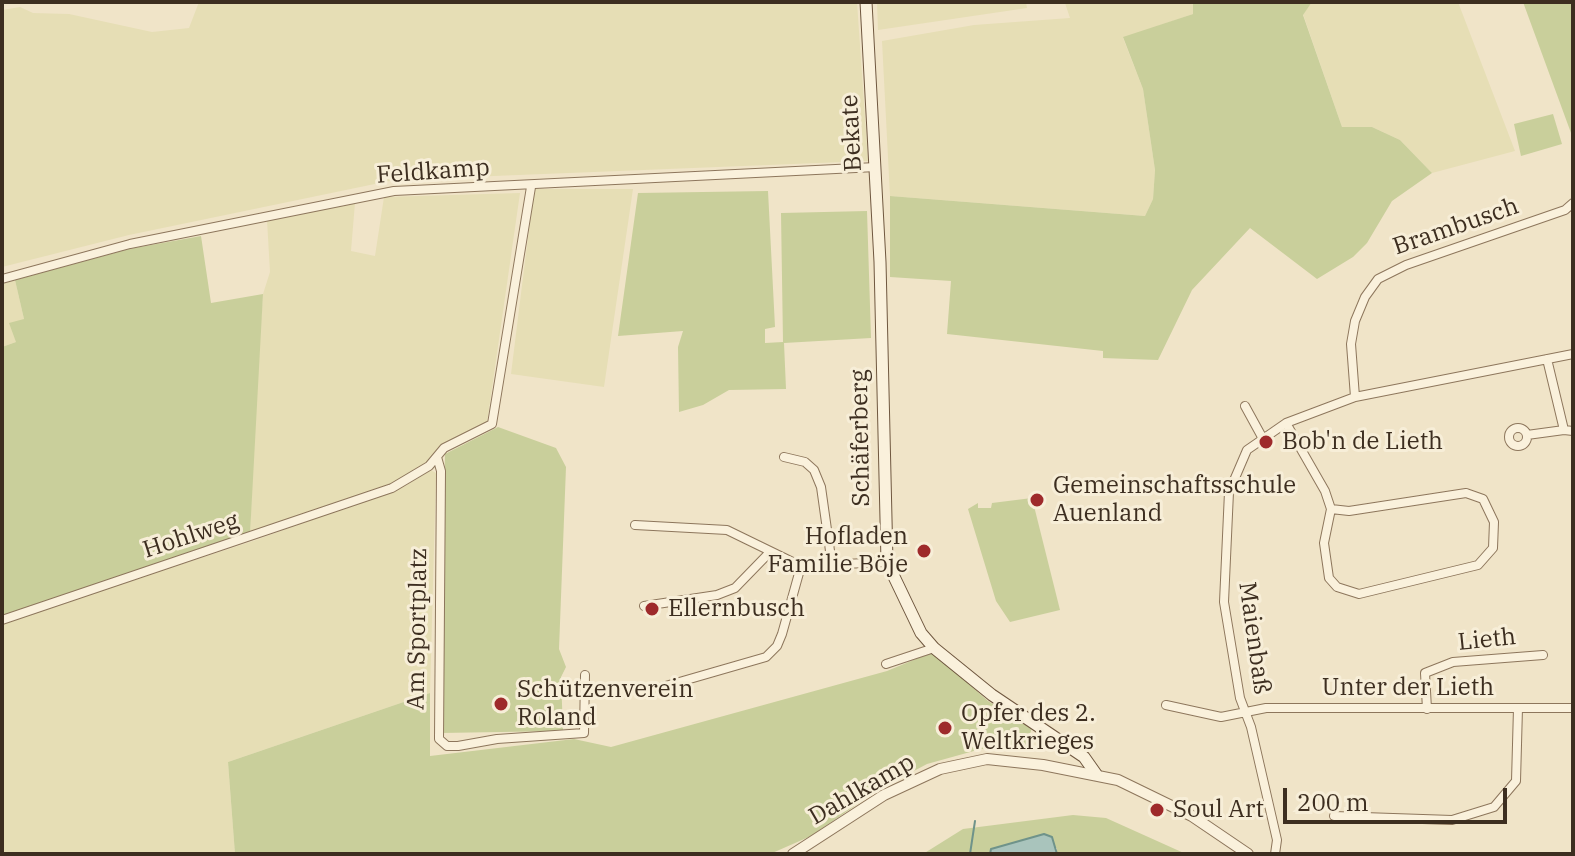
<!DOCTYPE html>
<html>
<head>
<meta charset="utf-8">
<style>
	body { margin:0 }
	#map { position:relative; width:1575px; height:856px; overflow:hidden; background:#f0e4c8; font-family:"IBM Plex Serif",serif }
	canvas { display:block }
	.frame { position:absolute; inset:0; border:4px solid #3d2e20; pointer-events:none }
	.scale { position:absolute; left:1283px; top:788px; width:224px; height:36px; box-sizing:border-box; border:4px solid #3d2e20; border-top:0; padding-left:10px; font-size:24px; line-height:28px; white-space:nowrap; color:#3d2e20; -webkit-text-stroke:6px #f7eed8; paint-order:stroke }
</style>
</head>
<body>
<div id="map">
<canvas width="1575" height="856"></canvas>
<div class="frame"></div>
<div class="scale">200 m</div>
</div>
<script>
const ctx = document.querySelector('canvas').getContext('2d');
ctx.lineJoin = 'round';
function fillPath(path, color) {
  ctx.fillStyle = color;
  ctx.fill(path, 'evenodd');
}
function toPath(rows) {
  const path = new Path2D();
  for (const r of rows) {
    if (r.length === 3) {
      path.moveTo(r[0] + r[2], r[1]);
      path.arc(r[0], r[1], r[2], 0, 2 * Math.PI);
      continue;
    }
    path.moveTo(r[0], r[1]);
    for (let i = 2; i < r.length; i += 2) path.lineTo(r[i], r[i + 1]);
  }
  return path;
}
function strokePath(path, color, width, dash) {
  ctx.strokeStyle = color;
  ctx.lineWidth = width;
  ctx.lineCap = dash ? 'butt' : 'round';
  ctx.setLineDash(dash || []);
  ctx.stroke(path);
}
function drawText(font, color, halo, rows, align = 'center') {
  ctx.font = font + ' "IBM Plex Serif",serif';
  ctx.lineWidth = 6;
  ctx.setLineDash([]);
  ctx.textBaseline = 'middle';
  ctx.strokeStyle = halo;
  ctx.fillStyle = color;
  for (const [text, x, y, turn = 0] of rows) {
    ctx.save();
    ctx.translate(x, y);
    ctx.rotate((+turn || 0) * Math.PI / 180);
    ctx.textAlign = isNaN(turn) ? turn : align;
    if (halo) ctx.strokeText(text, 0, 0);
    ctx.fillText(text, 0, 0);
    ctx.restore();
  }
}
const farmland = toPath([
	[199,2,857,2,868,161,394,180,129,235,2,267,2,10,20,7,33,13,69,14,152,32,189,28],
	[877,2,1026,2,1027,8,878,30],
	[1039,2,1193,2,1193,14,1123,38,1143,89,1155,170,1153,199,1145,216,890,196,882,41,974,25,1070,18,1065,3],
	[1312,2,1458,2,1515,151,1432,173,1400,140,1372,127,1342,127,1303,14],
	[534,189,633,189,604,387,511,374],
	[520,193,487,423,391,486,250,534,256,385,263,294,270,272,267,220,355,203,351,251,375,256,384,197],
	[15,280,24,319,16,342,2,347,2,284],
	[431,470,436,473,430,693,228,762,235,854,2,854,2,623,256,540,405,486]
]);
const green = toPath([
	[1193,2,1312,2,1303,15,1342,127,1372,127,1400,140,1432,173,1392,201,1367,243,1353,257,1317,279,1250,228,1192,290,1158,360,1103,358,1103,351,947,334,951,281,890,277,890,196,1145,216,1153,199,1155,170,1143,89,1123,37,1193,14],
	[1523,2,1573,2,1573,132,1571,133],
	[1553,114,1562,144,1521,156,1514,124],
	[768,191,775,327,765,329,765,343,783,342,781,213,867,211,871,338,784,343,786,389,729,390,703,405,679,412,678,347,683,331,618,336,638,193],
	[201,236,211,303,263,294,250,534,2,616,2,347,16,342,9,323,24,319,15,280,129,249],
	[498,427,556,448,566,467,559,649,566,667,561,677,563,731,440,733,445,454],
	[1032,498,1060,610,1010,622,996,601,968,509,978,503,978,508,991,508,992,503],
	[933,652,988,701,1032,728,1024,751,981,749,927,764,878,790,811,836,770,854,235,854,228,762,430,693,430,756,574,739,611,747,887,671],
	[1073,815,1106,818,1186,854,1057,854,1057,848,992,849,990,854,923,854,963,829]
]);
const water = toPath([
	[1044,834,1052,837,1057,854,990,854,991,849,1044,834]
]);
const stream = toPath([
	[970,854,975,821]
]);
const minor = toPath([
	[2,279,130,244,394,191,876,167],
	[1547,359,1564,430,1573,431],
	[1355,397,1351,344,1355,321,1365,297,1378,279,1406,265,1565,210,1573,203],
	[1245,406,1262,437],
	[1286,423,1325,491,1331,509],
	[1518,437,9],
	[1527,435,1564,430],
	[437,457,441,471,439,739,447,746,458,746,497,739,584,733,585,675],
	[784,457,805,462,814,470,821,487,832,565],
	[1466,493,1483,499,1494,522,1493,548,1478,565,1359,594,1337,587,1329,578,1324,543,1331,509,1349,511,1466,493],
	[635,525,727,530,801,566,887,562],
	[644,606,717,595,735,588,769,553],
	[2,620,392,488,429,466,444,448,492,424,531,187],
	[886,664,934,648],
	[662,687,766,657,777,646,782,634,801,566],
	[1166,705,1221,717,1266,708,1573,708],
	[1427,709,1425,673,1453,662,1543,655],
	[1334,816,1452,820,1494,807,1516,781,1518,708],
	[1275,854,1277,840,1251,727,1240,698,1224,602,1229,492,1247,450,1286,423,1355,397,1573,354]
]);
const tertiary = toPath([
	[793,854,884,795,940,769,987,759,1043,765,1118,780,1192,816,1248,854]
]);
const secondary = toPath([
	[866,2,880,262,887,562,921,633,934,648,992,695,1084,757,1096,774]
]);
const markers = [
	[1266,442,8,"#9e2a2b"],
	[1037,500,8,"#9e2a2b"],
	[924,551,8,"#9e2a2b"],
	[652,609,8,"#9e2a2b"],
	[501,704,8,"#9e2a2b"],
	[945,728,8,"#9e2a2b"],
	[1157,810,8,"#9e2a2b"]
];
const streetNames = [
	["Bekate",852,133,-93],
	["Feldkamp",433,172,-4],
	["Brambusch",1456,227,-19],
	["Schäferberg",861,438,-91],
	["Hohlweg",191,536,-18],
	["Am Sportplatz",418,629,-89],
	["Maienbaß",1254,638,82],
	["Lieth",1487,640,-6],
	["Unter der Lieth",1408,688],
	["Dahlkamp",862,790,-30]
];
const poiNames = [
	["Bob'n de Lieth",1282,442],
	["Gemeinschaftsschule",1053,486],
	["Auenland",1053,514],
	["Hofladen",908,537,"right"],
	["Familie Böje",908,565,"right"],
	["Ellernbusch",668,609],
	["Schützenverein",517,690],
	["Roland",517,718],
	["Opfer des 2.",961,714],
	["Weltkrieges",961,742],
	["Soul Art",1173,810]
];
fillPath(farmland, '#e6deb5');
fillPath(green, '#c9cf9b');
fillPath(water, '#a9c4bc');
strokePath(water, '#6f938a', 2);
strokePath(stream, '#6f938a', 2);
strokePath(minor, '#8d765c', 10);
strokePath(tertiary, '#8d765c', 12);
strokePath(secondary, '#6f573f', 13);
strokePath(minor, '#faf1dc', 8);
strokePath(tertiary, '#faf1dc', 10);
strokePath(secondary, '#faf1dc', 11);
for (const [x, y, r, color] of markers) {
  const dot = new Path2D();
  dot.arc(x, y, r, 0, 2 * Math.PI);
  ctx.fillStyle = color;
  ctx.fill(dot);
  strokePath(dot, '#f7eed8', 3);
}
drawText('24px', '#3d2e20', '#f7eed8', streetNames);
drawText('24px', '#3d2e20', '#f7eed8', poiNames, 'left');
</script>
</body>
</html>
